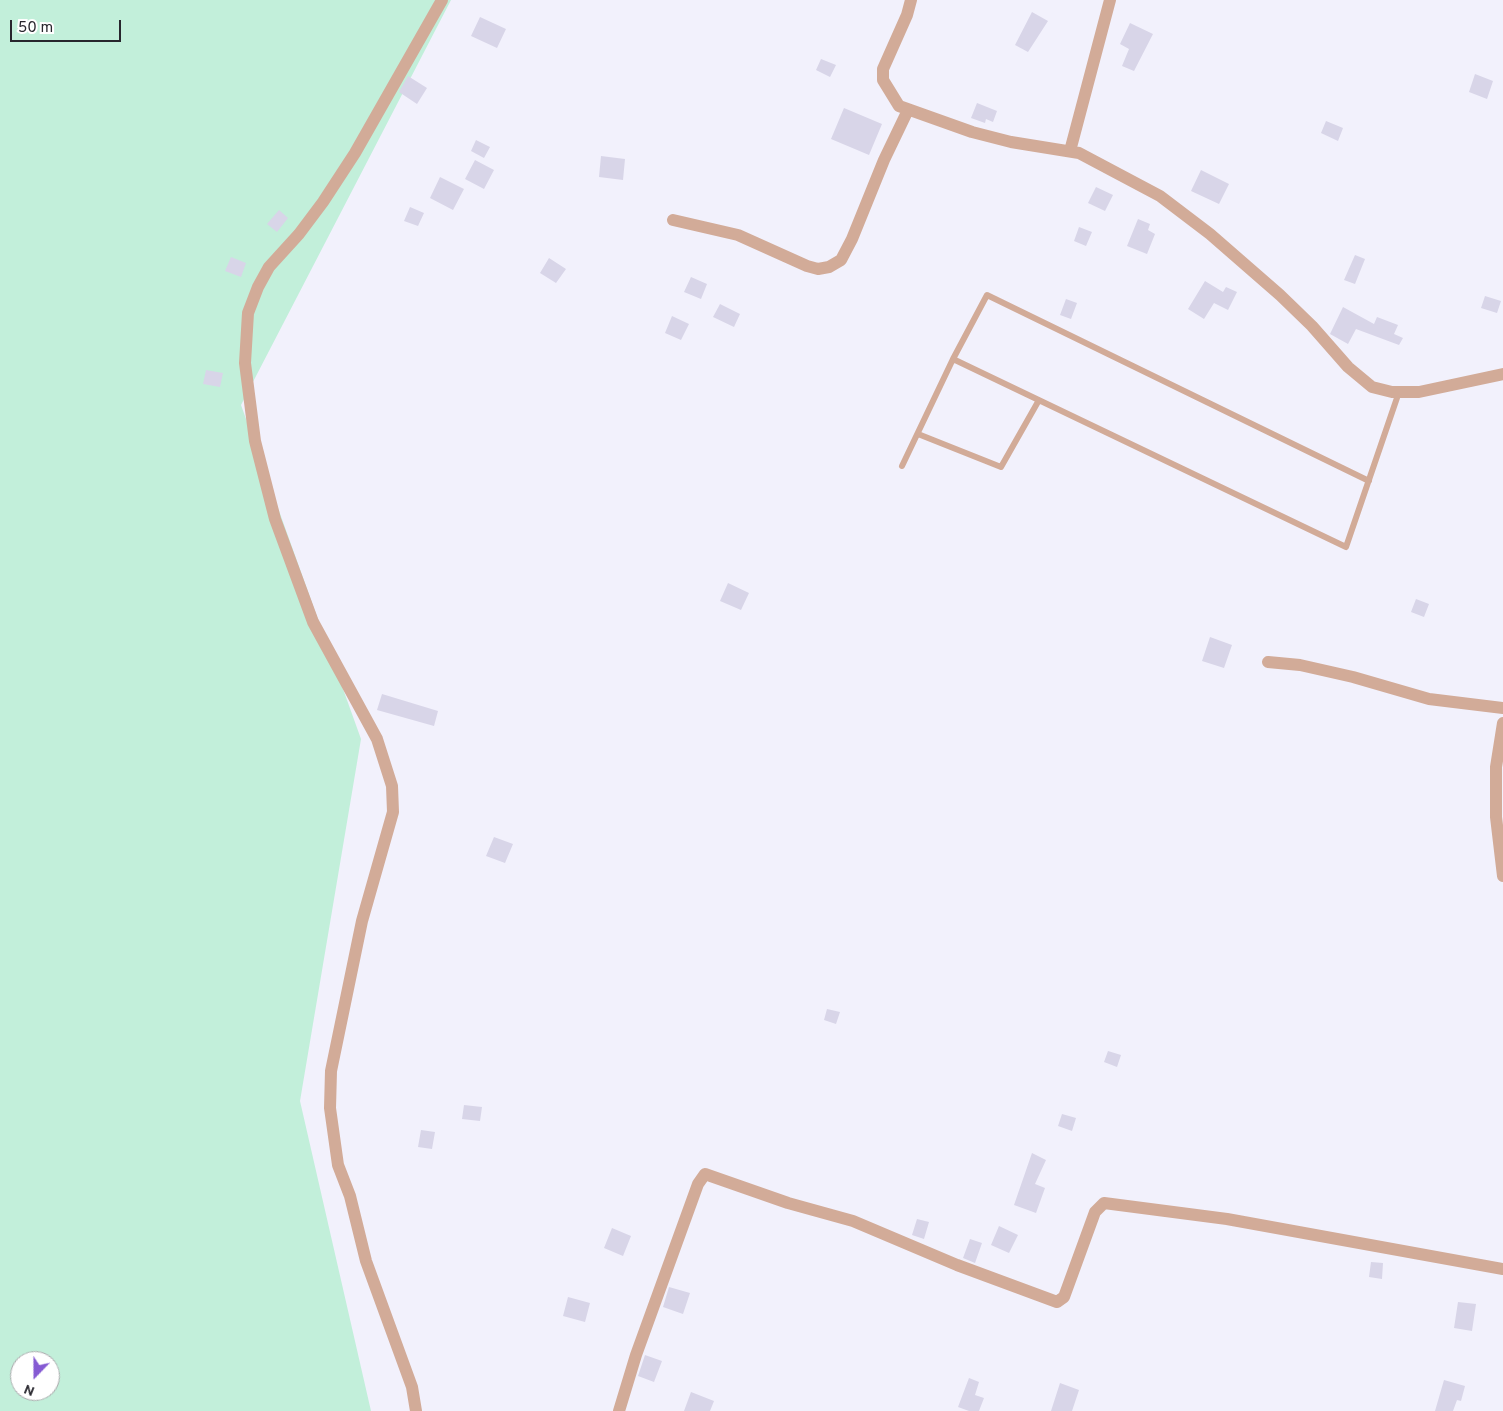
<!DOCTYPE html>
<html>
<head>
<meta charset="utf-8">
<style>
	body { margin:0 }
	#map { position:relative; width:1503px; height:1411px; overflow:hidden; background:#f2f1fc; font-family:Overpass,sans-serif }
	canvas { display:block }
	.north { position:absolute; left:10px; top:1351px; width:50px; height:50px; box-sizing:border-box; background:#fff; border:1px solid #a9a8ab; border-radius:50%; rotate:202deg; font-size:14px; font-weight:700; line-height:20px; text-align:center; color:#27262d }
	.north::after { content:''; display:block; margin:auto; width:18px; height:22px; background:#855ad3; clip-path:polygon(50% 0,100% 100%,50% 72%,0 100%) }
	.scale { position:absolute; left:10px; top:20px; width:111px; height:22px; box-sizing:border-box; border:2px solid #27262d; border-top:0; padding-left:6px; font-size:15px; line-height:18px; white-space:nowrap; color:#27262d; -webkit-text-stroke:4px #fff; paint-order:stroke }
</style>
</head>
<body>
<div id="map">
<canvas width="1503" height="1411"></canvas>
<div class="north">N</div>
<div class="scale">50 m</div>
</div>
<script>
const ctx = document.querySelector('canvas').getContext('2d');
ctx.lineJoin = 'round';
function fillPath(path, color) {
  ctx.fillStyle = color;
  ctx.fill(path, 'evenodd');
}
function toPath(rows) {
  const path = new Path2D();
  for (const r of rows) {
    path.moveTo(r[0], r[1]);
    for (let i = 2; i < r.length; i += 2) path.lineTo(r[i], r[i + 1]);
  }
  return path;
}
function strokePath(path, color, width, dash) {
  ctx.strokeStyle = color;
  ctx.lineWidth = width;
  ctx.lineCap = dash ? 'butt' : 'round';
  ctx.setLineDash(dash || []);
  ctx.stroke(path);
}
const green = toPath([
	[0,0,451,0,241,405,361,739,300,1101,371,1411,0,1411],
	[20,1361,50,1361,50,1391,20,1391]
]);
const building = toPath([
	[1032,12,1048,21,1028,52,1015,45],
	[480,17,506,29,497,48,471,36],
	[1130,23,1153,34,1134,71,1122,66,1129,49,1120,44],
	[821,59,836,65,830,77,816,70],
	[1475,74,1493,81,1487,99,1469,92],
	[408,76,427,88,417,104,399,92],
	[977,103,997,111,993,122,986,119,985,123,971,118],
	[844,108,882,124,869,155,831,139],
	[1326,121,1343,128,1338,141,1321,133],
	[476,140,490,147,484,158,471,151],
	[601,156,625,159,623,180,599,177],
	[475,160,494,170,484,189,465,179],
	[1201,170,1229,184,1219,204,1191,191],
	[440,177,464,189,453,210,430,198],
	[1096,187,1113,195,1105,211,1088,203],
	[410,207,424,213,418,226,404,221],
	[279,210,288,218,277,232,267,224],
	[1138,219,1150,224,1148,230,1155,234,1147,254,1127,246],
	[1079,227,1092,232,1086,246,1074,241],
	[1355,255,1365,259,1355,284,1344,280],
	[231,257,246,263,241,277,225,271],
	[549,258,566,269,556,283,540,273],
	[691,277,707,284,701,299,684,292],
	[1205,281,1223,292,1226,287,1237,292,1228,310,1214,303,1204,319,1188,309],
	[1485,296,1501,301,1497,313,1481,308],
	[1066,299,1077,303,1071,319,1060,315],
	[720,304,740,314,734,327,713,317],
	[1343,307,1374,324,1377,317,1398,325,1394,334,1403,338,1399,345,1356,329,1348,344,1330,334],
	[672,316,689,324,681,340,665,333],
	[206,370,223,373,220,387,203,384],
	[728,583,749,593,741,610,720,601],
	[1416,599,1429,604,1424,617,1411,612],
	[1210,637,1232,645,1224,668,1202,661],
	[382,694,438,711,434,726,377,710],
	[494,837,513,844,505,863,486,856],
	[827,1009,840,1012,836,1024,824,1020],
	[1108,1051,1121,1055,1117,1067,1104,1062],
	[464,1105,482,1107,480,1121,462,1119],
	[1062,1114,1076,1118,1072,1131,1058,1126],
	[421,1130,435,1132,432,1149,418,1147],
	[1032,1153,1046,1160,1035,1184,1045,1188,1036,1213,1014,1205],
	[917,1219,929,1222,924,1239,912,1235],
	[999,1226,1018,1235,1009,1253,991,1245],
	[612,1228,631,1236,623,1256,604,1248],
	[970,1239,982,1243,975,1263,963,1258],
	[1371,1262,1383,1263,1382,1279,1369,1277],
	[669,1287,690,1293,683,1314,663,1307],
	[568,1297,590,1303,585,1322,563,1316],
	[1458,1302,1476,1304,1472,1331,1454,1328],
	[645,1355,662,1361,654,1382,638,1376],
	[969,1378,979,1382,975,1395,984,1398,979,1411,969,1411,958,1407],
	[1444,1380,1465,1386,1461,1401,1457,1400,1453,1411,1435,1411],
	[1060,1383,1079,1390,1072,1411,1051,1411],
	[691,1392,714,1401,710,1411,684,1411]
]);
const service = toPath([
	[953,359,987,295,1369,481],
	[918,434,1001,467,1039,400],
	[902,466,953,359,1346,547,1399,392]
]);
const minor = toPath([
	[911,0,907,15,883,69,883,80,899,106,972,132,1011,142,1079,153,1160,196,1210,234,1280,295,1312,326,1348,367,1372,387,1392,392,1419,392,1503,374],
	[1070,151,1110,0],
	[673,220,738,235,807,266,818,269,829,267,841,260,852,239,884,160,908,110],
	[1268,662,1300,665,1353,677,1429,699,1503,708],
	[1503,723,1496,767,1496,817,1503,876],
	[416,1411,412,1387,366,1261,350,1196,338,1165,330,1108,331,1071,362,921,393,812,392,786,377,739,313,622,275,519,255,441,245,363,248,313,258,287,269,267,299,234,323,202,355,153,442,0],
	[619,1411,636,1355,698,1184,705,1174,788,1203,853,1221,957,1265,1057,1302,1064,1297,1095,1212,1104,1203,1227,1219,1503,1269]
]);
fillPath(green, '#c2efda');
fillPath(building, '#d8d5e8');
strokePath(service, '#d2ab98', 6);
strokePath(minor, '#d2ab98', 12);
</script>
</body>
</html>
